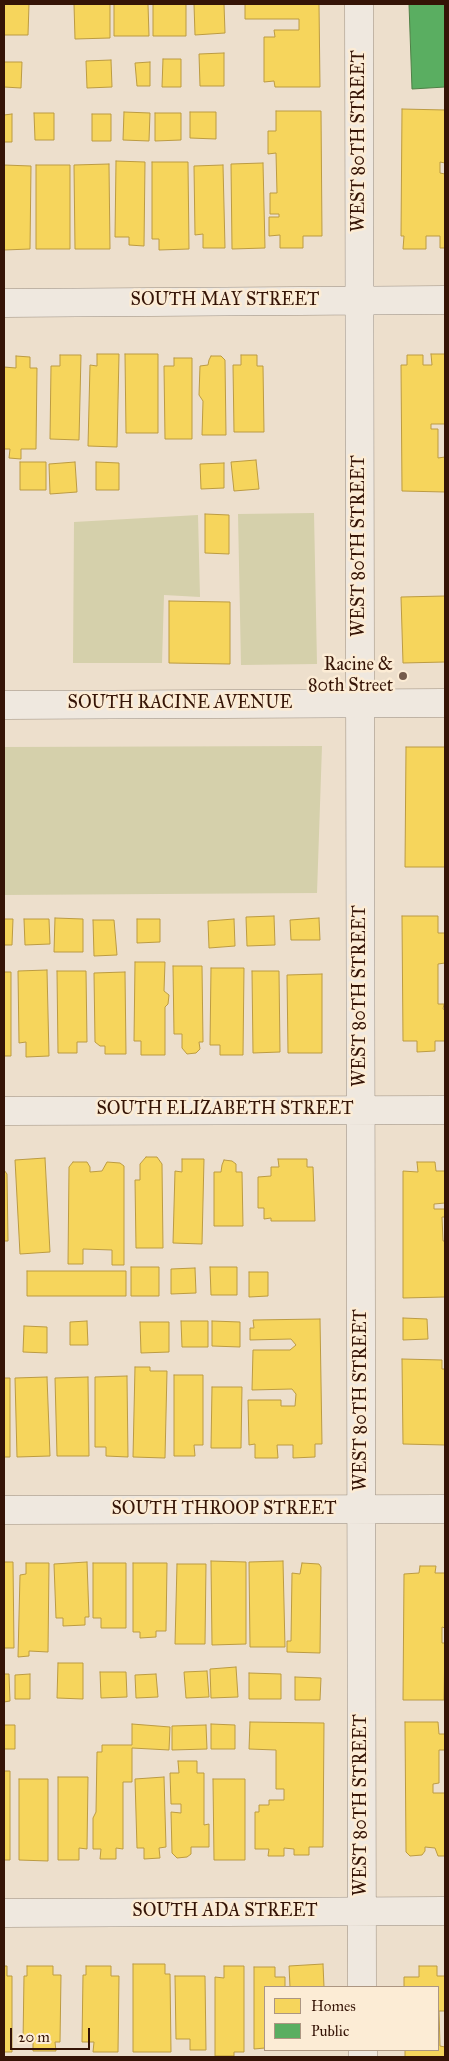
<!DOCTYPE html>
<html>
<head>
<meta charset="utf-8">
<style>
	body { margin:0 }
	#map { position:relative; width:449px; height:2061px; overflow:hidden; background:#eddfcc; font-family:"IM FELL Great Primer",serif }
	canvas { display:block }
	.frame { position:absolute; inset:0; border:5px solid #351406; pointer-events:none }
	.legend { position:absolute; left:264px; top:1986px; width:175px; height:65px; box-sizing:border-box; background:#fcecd5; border:1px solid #ac9682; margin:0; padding:6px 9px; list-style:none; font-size:15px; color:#351406 }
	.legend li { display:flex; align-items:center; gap:10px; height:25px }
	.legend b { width:25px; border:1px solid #ac9682 }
	.scale { position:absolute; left:10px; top:2028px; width:80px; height:22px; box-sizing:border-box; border:2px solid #351406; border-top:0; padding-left:6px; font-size:15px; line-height:18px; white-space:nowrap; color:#351406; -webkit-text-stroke:4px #fcecd5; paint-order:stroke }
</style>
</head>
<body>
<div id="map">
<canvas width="449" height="2061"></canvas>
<div class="frame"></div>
<ul class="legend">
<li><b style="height:14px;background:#f6d55c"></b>Homes</li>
<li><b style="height:14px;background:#5aae61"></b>Public</li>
</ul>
<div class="scale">20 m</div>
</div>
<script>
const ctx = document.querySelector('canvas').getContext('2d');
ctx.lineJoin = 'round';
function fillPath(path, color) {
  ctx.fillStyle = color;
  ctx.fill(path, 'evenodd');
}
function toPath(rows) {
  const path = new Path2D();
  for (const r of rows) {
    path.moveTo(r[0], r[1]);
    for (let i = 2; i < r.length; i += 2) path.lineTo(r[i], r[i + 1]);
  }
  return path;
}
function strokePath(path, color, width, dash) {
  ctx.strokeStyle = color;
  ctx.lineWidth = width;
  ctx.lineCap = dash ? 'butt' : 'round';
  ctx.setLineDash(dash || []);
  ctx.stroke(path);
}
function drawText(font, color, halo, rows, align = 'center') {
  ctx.font = font + ' "IM FELL Great Primer",serif';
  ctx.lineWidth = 5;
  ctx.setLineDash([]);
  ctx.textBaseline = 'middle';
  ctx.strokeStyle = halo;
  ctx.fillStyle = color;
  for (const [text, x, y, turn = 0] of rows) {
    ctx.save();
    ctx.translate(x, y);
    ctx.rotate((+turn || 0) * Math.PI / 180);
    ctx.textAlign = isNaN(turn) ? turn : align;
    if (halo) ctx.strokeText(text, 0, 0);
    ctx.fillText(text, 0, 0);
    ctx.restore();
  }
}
const green = toPath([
	[314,513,317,664,241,665,238,514],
	[198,515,200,597,164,595,162,663,73,663,74,522],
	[322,746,317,893,4,895,4,747]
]);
const homes = toPath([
	[4,4,29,4,28,35,4,35,4,4],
	[74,4,110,4,110,38,75,39,74,4],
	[114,4,148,4,149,36,114,36,114,4],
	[153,4,186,4,186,36,153,36,153,4],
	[194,4,224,4,225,33,195,35,194,4],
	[245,4,319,4,320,87,275,87,274,81,264,82,264,37,275,37,274,30,299,30,299,19,245,19,245,4],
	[224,53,224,86,200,86,199,54,224,53],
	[163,59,181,59,181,87,162,87,163,59],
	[111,60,112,87,87,88,86,61,111,60],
	[4,62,22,62,21,88,4,87,4,62],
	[150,62,150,86,137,86,135,63,150,62],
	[402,109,445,110,445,163,440,162,440,173,445,174,445,248,440,248,440,236,426,236,426,249,403,249,404,236,401,236,402,109],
	[276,111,321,111,322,236,303,236,303,248,280,248,280,235,269,236,269,217,279,217,279,214,270,214,270,193,277,193,276,153,268,154,268,131,276,131,276,111],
	[124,112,150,113,149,141,123,140,124,112],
	[190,112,216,112,216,139,190,138,190,112],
	[34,113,54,113,54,140,35,140,34,113],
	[155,113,181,113,181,140,155,141,155,113],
	[12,114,12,142,4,142,4,115,12,114],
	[92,114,111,114,111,141,92,141,92,114],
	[116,161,145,162,144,246,129,245,129,237,115,237,116,161],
	[152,162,188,162,189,249,159,250,159,239,152,239,152,162],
	[263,163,265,248,232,249,231,164,263,163],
	[109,164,110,249,75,249,74,165,109,164],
	[4,165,31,166,30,249,4,250,4,165],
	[36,165,70,165,70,249,36,249,36,165],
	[223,165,225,248,203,248,203,234,195,235,194,166,223,165],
	[97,354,119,354,117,447,88,446,90,365,97,366,97,354],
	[125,354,158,354,158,433,126,433,125,354],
	[431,354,445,354,445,424,431,424,431,429,438,429,438,458,445,457,445,492,402,491,401,365,407,365,407,355,423,355,423,365,432,365,431,354],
	[60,355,81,355,79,440,50,439,51,366,60,366,60,355],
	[241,355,257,355,257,366,263,366,264,432,234,432,233,365,241,365,241,355],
	[16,356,30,357,30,368,37,368,36,449,21,449,21,459,9,458,10,449,4,449,4,367,16,368,16,356],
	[211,356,221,356,225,360,226,435,202,435,203,401,199,395,200,366,208,365,209,360,211,356],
	[174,358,192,358,192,439,165,439,164,366,174,366,174,358],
	[256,460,259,489,234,491,231,462,256,460],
	[20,462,46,462,46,490,20,490,20,462],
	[75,462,77,492,50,494,49,464,75,462],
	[96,462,119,463,119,490,96,490,96,462],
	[224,463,224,488,201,489,200,464,224,463],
	[205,514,229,515,229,554,205,553,205,514],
	[445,596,445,662,403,663,401,597,445,596],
	[169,601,230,602,230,664,169,663,169,601],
	[406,747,445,747,445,867,405,867,406,747],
	[274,916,275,945,247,946,246,917,274,916],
	[402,916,438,916,438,933,445,933,445,963,438,964,438,1004,444,1004,443,1009,445,1010,445,1041,435,1041,435,1051,417,1052,417,1041,403,1041,402,916],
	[55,918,83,919,83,952,54,952,55,918],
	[319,918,320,940,291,940,290,920,319,918],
	[4,919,13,919,12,945,4,945,4,919],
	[24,919,49,919,50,944,25,945,24,919],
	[137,919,160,919,160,942,137,943,137,919],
	[234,919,235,946,209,948,208,921,234,919],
	[93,920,114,920,117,955,94,956,93,920],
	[135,962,165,962,164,991,169,995,168,1004,165,1007,165,1055,141,1055,141,1041,134,1041,135,962],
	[173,966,202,966,203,1042,199,1042,200,1049,196,1053,187,1054,182,1048,182,1034,174,1034,173,966],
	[211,968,244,968,243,1055,220,1055,220,1045,210,1045,211,968],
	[47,970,49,1056,26,1057,26,1042,19,1043,18,971,47,970],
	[57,971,86,971,87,1042,77,1042,77,1053,58,1053,57,971],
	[252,971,279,971,280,1052,253,1053,252,971],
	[4,972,11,972,11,1056,4,1056,4,972],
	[125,972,126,1054,105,1054,105,1046,100,1046,95,1042,94,973,125,972],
	[322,974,322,1053,288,1053,287,975,322,974],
	[146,1157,157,1157,162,1164,163,1248,136,1248,135,1180,140,1180,140,1164,146,1157],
	[45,1158,50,1252,20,1254,15,1160,45,1158],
	[182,1159,204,1159,202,1244,173,1243,175,1171,182,1172,182,1159],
	[278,1159,307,1159,307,1167,313,1167,315,1221,271,1221,271,1218,264,1219,264,1208,258,1208,258,1177,271,1176,271,1167,279,1167,278,1159],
	[224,1160,232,1161,236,1164,236,1172,242,1172,243,1226,214,1226,214,1172,221,1172,222,1165,224,1160],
	[73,1162,87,1162,90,1167,90,1172,102,1171,107,1162,120,1163,124,1166,124,1265,112,1265,112,1250,83,1249,83,1264,68,1264,69,1167,73,1162],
	[417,1162,435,1162,436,1171,445,1171,445,1203,434,1204,434,1209,445,1209,445,1217,442,1217,443,1241,445,1241,445,1297,403,1298,403,1171,418,1172,417,1162],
	[4,1170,7,1174,8,1241,4,1241,4,1170],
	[131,1267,159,1267,159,1296,131,1296,131,1267],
	[210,1267,237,1267,237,1295,211,1295,210,1267],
	[195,1268,196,1293,171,1294,171,1269,195,1268],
	[27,1271,126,1271,126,1296,27,1296,27,1271],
	[249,1272,268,1272,268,1296,249,1297,249,1272],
	[403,1318,427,1319,428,1339,403,1340,403,1318],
	[320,1319,322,1444,315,1444,315,1457,293,1458,293,1445,277,1445,278,1458,255,1458,255,1444,249,1445,248,1400,281,1400,281,1406,295,1406,296,1394,292,1389,252,1390,253,1350,290,1350,296,1345,291,1339,250,1340,250,1328,254,1328,253,1320,320,1319],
	[87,1321,88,1345,70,1345,70,1322,87,1321],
	[181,1321,208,1321,208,1347,182,1347,181,1321],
	[212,1321,240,1322,240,1347,212,1346,212,1321],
	[140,1322,169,1322,169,1352,141,1353,140,1322],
	[24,1326,47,1327,47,1353,23,1352,24,1326],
	[402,1359,442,1360,442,1369,445,1369,445,1445,403,1444,402,1359],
	[135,1367,150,1367,150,1371,167,1371,165,1458,133,1457,135,1367],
	[174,1375,203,1375,203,1445,194,1445,195,1456,174,1456,174,1375],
	[127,1376,128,1457,106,1456,106,1447,95,1447,95,1377,127,1376],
	[47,1377,50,1456,17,1457,15,1378,47,1377],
	[88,1377,89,1456,57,1456,55,1378,88,1377],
	[4,1378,10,1378,10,1457,4,1457,4,1378],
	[212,1387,242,1387,241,1448,211,1448,212,1387],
	[211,1561,246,1562,246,1644,212,1645,211,1561],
	[283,1561,285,1647,250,1647,249,1562,283,1561],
	[4,1562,13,1562,14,1648,4,1648,4,1562],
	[87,1562,89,1617,85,1617,85,1625,63,1626,63,1618,56,1618,54,1564,87,1562],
	[26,1563,49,1563,48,1652,29,1651,29,1656,18,1657,20,1575,26,1574,26,1563],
	[93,1563,126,1563,126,1628,101,1628,101,1618,93,1618,93,1563],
	[133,1563,167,1563,166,1631,156,1631,156,1637,140,1638,140,1632,133,1632,133,1563],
	[302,1563,319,1564,321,1567,320,1653,287,1652,287,1641,291,1641,292,1573,300,1574,302,1563],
	[177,1564,206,1564,205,1644,175,1644,177,1564],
	[420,1566,436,1566,435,1573,445,1573,445,1628,442,1627,442,1643,445,1643,444,1700,403,1700,404,1574,419,1573,420,1566],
	[58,1663,83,1663,83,1699,57,1698,58,1663],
	[236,1667,238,1697,211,1698,210,1669,236,1667],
	[207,1671,209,1697,186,1698,184,1672,207,1671],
	[100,1672,126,1672,127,1697,101,1698,100,1672],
	[249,1673,281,1674,281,1699,249,1699,249,1673],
	[4,1674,9,1674,10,1701,4,1702,4,1674],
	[30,1674,30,1699,15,1699,15,1675,30,1674],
	[156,1674,158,1697,136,1698,135,1675,156,1674],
	[295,1677,321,1678,320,1700,295,1700,295,1677],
	[250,1722,324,1723,323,1847,309,1847,309,1855,294,1855,294,1849,284,1848,284,1856,268,1856,269,1849,255,1849,255,1812,259,1812,259,1805,269,1805,269,1800,284,1800,284,1789,276,1789,276,1750,249,1749,250,1722],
	[405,1722,438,1722,439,1734,445,1734,445,1750,439,1750,439,1783,433,1784,433,1793,445,1793,445,1856,438,1856,435,1848,425,1847,425,1851,422,1855,410,1856,406,1852,405,1722],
	[132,1724,170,1727,169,1750,132,1748,132,1782,123,1782,123,1849,116,1848,116,1859,100,1859,101,1849,93,1849,93,1818,96,1812,97,1752,102,1752,102,1745,132,1745,132,1724],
	[211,1724,235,1725,235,1749,211,1749,211,1724],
	[4,1725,15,1725,15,1749,4,1749,4,1725],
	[206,1725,207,1749,172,1750,172,1726,206,1725],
	[178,1761,197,1761,197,1773,204,1773,204,1825,209,1824,209,1847,191,1847,191,1854,187,1857,177,1858,172,1853,171,1812,181,1813,181,1804,171,1804,170,1773,179,1773,178,1761],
	[4,1771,10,1771,10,1860,4,1860,4,1771],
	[58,1777,88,1777,87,1849,79,1848,79,1860,58,1860,58,1777],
	[164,1777,166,1847,159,1848,160,1858,144,1859,144,1848,137,1848,135,1779,164,1777],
	[19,1779,48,1779,48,1861,19,1860,19,1779],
	[213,1779,245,1779,245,1860,214,1860,213,1779],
	[133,1964,165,1964,165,1974,170,1974,171,2052,133,2052,133,1964],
	[323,1964,324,1987,290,1987,289,1966,323,1964],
	[4,1966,7,1966,7,1976,12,1976,12,2052,4,2052,4,1966],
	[27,1966,53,1966,53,1975,61,1975,60,2042,55,2042,56,2051,33,2051,33,2042,23,2042,24,1976,27,1976,27,1966],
	[86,1966,111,1966,111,1976,119,1976,118,2052,93,2052,94,2042,82,2042,83,1975,86,1975,86,1966],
	[224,1966,244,1966,244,2052,234,2052,234,2056,215,2056,215,1977,224,1978,224,1966],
	[419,1966,437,1966,437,1976,445,1976,445,2011,439,2011,440,2046,445,2047,445,2057,405,2057,405,2050,438,2050,438,1987,404,1987,404,1977,419,1977,419,1966],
	[254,1967,275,1967,275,1977,285,1977,285,1987,265,1987,265,2048,254,2049,254,1967],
	[175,1976,205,1976,206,2050,190,2050,190,2039,176,2039,175,1976]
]);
const public = toPath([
	[409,4,445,4,445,87,412,89,409,4]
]);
const minor = toPath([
	[359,4,362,1987],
	[4,303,445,300],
	[4,1111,445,1110],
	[4,1510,445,1509],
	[4,1913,445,1911],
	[363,2050,363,2057]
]);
const tertiary = toPath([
	[4,705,445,703]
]);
const markers = [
	[403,676,5,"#755b4b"]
];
const streetNames = [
	["WEST 80TH STREET",360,141,-90],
	["SOUTH MAY STREET",225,301],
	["WEST 80TH STREET",360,546,-90],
	["SOUTH RACINE AVENUE",180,704],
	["WEST 80TH STREET",361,996,-90],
	["SOUTH ELIZABETH STREET",225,1110],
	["WEST 80TH STREET",362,1400,-90],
	["SOUTH THROOP STREET",224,1510],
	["WEST 80TH STREET",362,1805,-90],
	["SOUTH ADA STREET",225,1912]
];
const poiNames = [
	["Racine &",393,666],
	["80th Street",393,687]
];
fillPath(green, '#d5d0ab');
fillPath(homes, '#f6d55c');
strokePath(homes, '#bc9b42', 1);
fillPath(public, '#5aae61');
strokePath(public, '#4f8046', 1);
strokePath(minor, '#9a8e81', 29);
strokePath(tertiary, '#9a8e81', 29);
strokePath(minor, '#efe8df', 28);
strokePath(tertiary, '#efe8df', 28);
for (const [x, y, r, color] of markers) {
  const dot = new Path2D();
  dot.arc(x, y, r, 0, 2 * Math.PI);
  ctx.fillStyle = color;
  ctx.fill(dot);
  strokePath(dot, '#fcecd5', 2);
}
drawText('18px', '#351406', '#fcecd5', streetNames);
drawText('18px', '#351406', '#fcecd5', poiNames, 'right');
</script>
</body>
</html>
